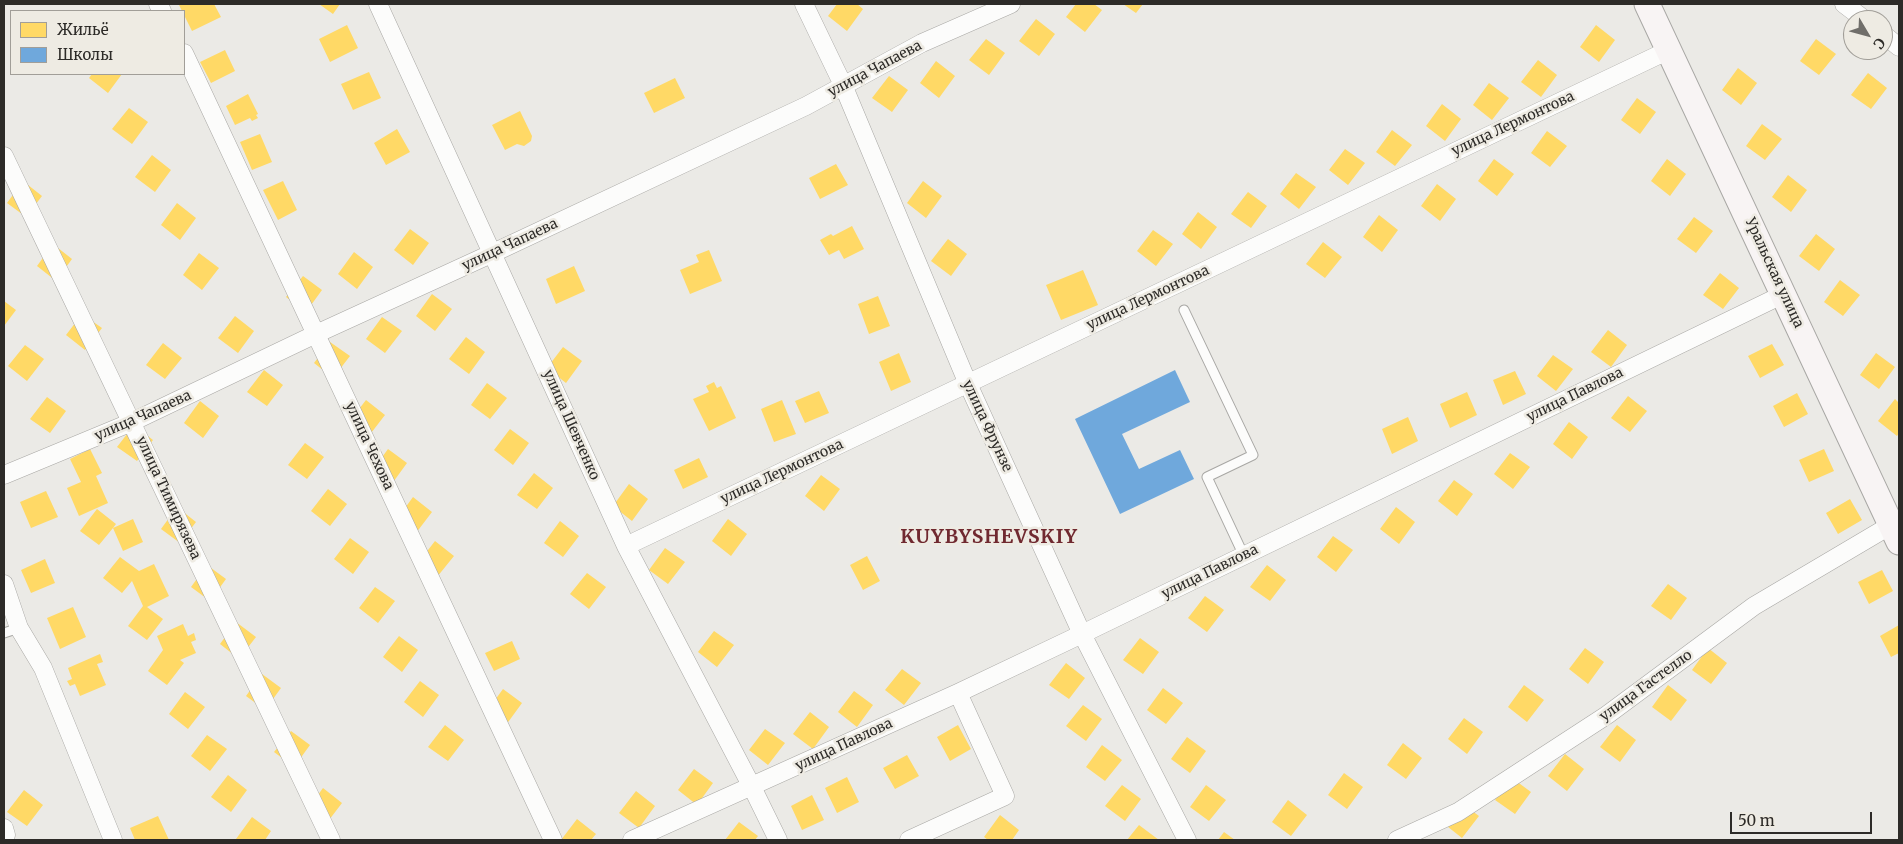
<!DOCTYPE html>
<html>
<head>
<meta charset="utf-8">
<style>
	body { margin:0 }
	#map { position:relative; width:1903px; height:844px; overflow:hidden; background:#ebeae6; font-family:Merriweather,serif }
	canvas { display:block }
	.frame { position:absolute; inset:0; border:5px solid #2d2b28; pointer-events:none }
	.legend { position:absolute; left:10px; top:10px; width:175px; height:65px; box-sizing:border-box; background:#eeebe3; border:1px solid #a19e98; margin:0; padding:6px 9px; list-style:none; font-size:15px; color:#2d2b28 }
	.legend li { display:flex; align-items:center; gap:10px; height:25px }
	.legend b { width:25px; border:1px solid #a19e98 }
	.north { position:absolute; left:1843px; top:10px; width:50px; height:50px; box-sizing:border-box; background:#eeebe3; border:1px solid #a19e98; border-radius:50%; rotate:127deg; font-size:14px; font-weight:700; line-height:20px; text-align:center; color:#2d2b28 }
	.north::after { content:''; display:block; margin:auto; width:18px; height:22px; background:#706e6a; clip-path:polygon(50% 0,100% 100%,50% 72%,0 100%) }
	.scale { position:absolute; left:1730px; top:812px; width:142px; height:22px; box-sizing:border-box; border:2px solid #2d2b28; border-top:0; padding-left:6px; font-size:15px; line-height:18px; white-space:nowrap; color:#2d2b28; -webkit-text-stroke:4px #eeebe3; paint-order:stroke }
</style>
</head>
<body>
<div id="map">
<canvas width="1903" height="844"></canvas>
<div class="frame"></div>
<ul class="legend">
<li><b style="height:14px;background:#ffd966"></b>Жильё</li>
<li><b style="height:14px;background:#6fa8dc"></b>Школы</li>
</ul>
<div class="north">С</div>
<div class="scale">50 m</div>
</div>
<script>
const ctx = document.querySelector('canvas').getContext('2d');
ctx.lineJoin = 'round';
function fillPath(path, color) {
  ctx.fillStyle = color;
  ctx.fill(path, 'evenodd');
}
function toPath(rows) {
  const path = new Path2D();
  for (const r of rows) {
    path.moveTo(r[0], r[1]);
    for (let i = 2; i < r.length; i += 2) path.lineTo(r[i], r[i + 1]);
  }
  return path;
}
function strokePath(path, color, width, dash) {
  ctx.strokeStyle = color;
  ctx.lineWidth = width;
  ctx.lineCap = dash ? 'butt' : 'round';
  ctx.setLineDash(dash || []);
  ctx.stroke(path);
}
function drawText(font, color, halo, rows, align = 'center') {
  ctx.font = font + ' Merriweather,serif';
  ctx.lineWidth = 5;
  ctx.setLineDash([]);
  ctx.textBaseline = 'middle';
  ctx.strokeStyle = halo;
  ctx.fillStyle = color;
  for (const [text, x, y, turn = 0] of rows) {
    ctx.save();
    ctx.translate(x, y);
    ctx.rotate((+turn || 0) * Math.PI / 180);
    ctx.textAlign = isNaN(turn) ? turn : align;
    if (halo) ctx.strokeText(text, 0, 0);
    ctx.fillText(text, 0, 0);
    ctx.restore();
  }
}
const homes = toPath([
	[182,4,214,4,221,17,192,31,179,5],
	[319,4,340,4,333,14],
	[837,4,857,4,863,9,847,31,828,16],
	[1076,4,1094,4,1102,10,1085,32,1066,17],
	[1123,4,1143,4,1136,13],
	[1036,19,1055,34,1039,56,1019,41],
	[347,25,358,48,330,62,319,39],
	[1596,25,1615,40,1599,62,1580,47],
	[986,39,1005,53,989,75,969,60],
	[1816,39,1836,54,1819,75,1800,61],
	[225,50,235,71,211,83,200,62],
	[1538,60,1557,75,1541,97,1521,82],
	[936,61,955,76,939,98,920,83],
	[1738,68,1757,83,1741,105,1722,90],
	[369,72,381,98,353,110,341,84],
	[1868,73,1887,88,1871,109,1851,95],
	[92,74,122,74,108,93,89,78],
	[889,76,908,90,892,112,872,98],
	[675,78,685,98,654,113,644,93],
	[1489,83,1509,98,1492,120,1473,105],
	[248,94,258,114,256,115,258,118,252,121,250,118,235,125,226,106],
	[1637,98,1656,112,1640,134,1621,120],
	[1442,104,1461,119,1445,141,1426,126],
	[129,108,148,122,132,144,112,129],
	[520,111,532,136,531,141,524,146,517,144,505,150,492,125],
	[1762,124,1782,139,1765,160,1746,146],
	[397,129,410,152,386,165,374,143],
	[1392,130,1412,145,1395,166,1376,152],
	[1547,131,1567,146,1550,167,1531,153],
	[260,134,272,162,252,170,240,142],
	[1345,149,1365,163,1348,185,1329,170],
	[152,155,171,170,155,192,135,177],
	[1494,159,1514,174,1497,196,1478,181],
	[1667,159,1686,174,1670,196,1651,181],
	[836,164,848,185,820,199,809,178],
	[1296,173,1316,187,1299,209,1280,194],
	[1788,175,1807,190,1791,212,1772,197],
	[23,181,42,196,26,217,7,203],
	[283,181,297,210,278,220,263,190],
	[923,181,942,196,926,218,907,203],
	[1437,184,1456,199,1440,221,1421,206],
	[1248,192,1267,206,1251,228,1231,214],
	[177,203,196,218,180,240,161,225],
	[1198,212,1217,227,1201,249,1182,234],
	[1379,215,1398,230,1382,252,1363,237],
	[1694,217,1713,231,1696,253,1677,239],
	[852,226,864,249,844,259,839,250,829,255,820,240,831,234,833,236],
	[410,229,429,243,413,265,394,250],
	[1153,230,1173,244,1156,266,1137,251],
	[1816,234,1835,249,1819,271,1799,256],
	[948,239,967,254,951,276,931,261],
	[1323,242,1342,257,1325,278,1306,264],
	[53,244,72,259,56,281,37,266],
	[709,250,722,281,690,294,680,270,699,262,696,255],
	[354,252,373,267,357,289,338,274],
	[199,253,219,268,202,290,183,275],
	[574,266,585,291,556,304,546,279],
	[1083,270,1098,305,1061,320,1046,285],
	[1720,273,1739,288,1723,309,1703,295],
	[303,276,322,290,306,312,286,297],
	[1840,280,1860,295,1843,316,1824,302],
	[432,294,452,309,435,331,416,316],
	[878,296,890,326,869,334,858,304],
	[4,301,16,310,4,326],
	[82,314,102,328,85,350,66,335],
	[235,316,254,331,238,353,218,338],
	[382,317,402,331,385,353,366,339],
	[1608,330,1627,345,1611,367,1591,352],
	[466,337,485,352,469,374,449,359],
	[330,342,350,356,333,378,314,363],
	[163,343,182,358,165,379,146,365],
	[1772,344,1784,365,1760,378,1748,356],
	[25,345,44,359,27,381,8,366],
	[563,347,582,361,566,383,547,368],
	[899,353,911,382,891,391,879,362],
	[1876,353,1895,367,1879,389,1860,375],
	[1553,355,1573,369,1556,391,1537,376],
	[264,370,283,385,267,406,247,392],
	[1515,371,1526,394,1503,405,1493,380],
	[714,382,717,388,721,386,736,418,709,431,693,399,709,392,706,386],
	[487,383,507,398,490,419,471,405],
	[819,391,829,413,805,423,795,401],
	[1467,392,1477,415,1450,428,1440,404],
	[1797,393,1808,414,1784,427,1773,406],
	[1628,396,1647,411,1630,432,1611,418],
	[47,397,66,411,50,433,30,419],
	[1895,399,1899,403,1899,433,1897,436,1878,421],
	[366,400,385,415,368,437,349,422],
	[782,400,796,434,774,442,761,409],
	[200,401,219,416,203,438,184,423],
	[1408,417,1418,441,1392,454,1382,429],
	[1569,422,1588,437,1572,459,1553,444],
	[134,425,153,440,137,461,117,447],
	[510,429,529,443,513,465,494,450],
	[305,443,324,457,307,479,288,465],
	[90,449,102,473,96,476,108,503,79,516,67,488,81,482,70,459],
	[388,449,407,463,391,485,372,471],
	[1824,449,1834,471,1809,482,1799,460],
	[1510,453,1530,467,1513,489,1494,474],
	[699,458,708,477,683,489,674,470],
	[534,473,553,488,537,509,517,495],
	[821,475,840,489,824,511,805,496],
	[1454,480,1473,494,1457,516,1438,501],
	[629,484,648,499,632,521,613,506],
	[328,489,347,504,330,526,311,511],
	[46,491,58,517,31,528,20,502],
	[413,497,432,512,416,533,397,519],
	[1850,499,1862,520,1838,534,1826,513],
	[177,507,196,522,180,543,161,529],
	[1396,507,1415,522,1399,544,1380,529],
	[97,509,116,524,113,528,133,519,143,542,123,551,113,528,99,545,80,531],
	[728,519,747,534,731,556,712,541],
	[560,521,579,536,563,557,544,543],
	[1333,536,1353,550,1336,572,1317,557],
	[350,538,369,552,353,574,334,559],
	[435,541,454,556,437,577,418,563],
	[665,548,685,562,668,584,649,570],
	[867,556,880,581,863,590,850,565],
	[120,557,139,571,154,564,169,596,147,607,163,619,147,640,128,626,143,606,132,581,122,593,103,578],
	[45,559,55,583,31,593,21,570],
	[207,565,226,579,210,601,191,587],
	[1267,565,1286,580,1270,601,1250,587],
	[1882,570,1893,591,1869,604,1858,582],
	[587,573,606,587,589,609,570,594],
	[1668,584,1687,598,1671,620,1651,606],
	[375,587,395,601,378,623,359,608],
	[1205,596,1224,610,1207,632,1188,618],
	[73,607,86,637,60,649,47,618],
	[236,622,256,637,239,659,220,644],
	[183,624,188,636,194,633,196,640,191,642,196,653,180,660,184,663,167,685,148,671,163,650,157,636],
	[1899,625,1899,653,1891,657,1880,636],
	[714,631,734,645,717,667,698,652],
	[399,636,418,650,402,672,383,657],
	[1140,638,1159,652,1143,674,1123,660],
	[512,641,520,659,494,671,485,653],
	[1585,648,1604,662,1588,684,1569,669],
	[1708,648,1727,663,1711,684,1692,670],
	[100,654,103,662,97,664,106,685,80,696,75,684,70,686,67,681,72,679,68,668],
	[1066,663,1085,678,1069,699,1049,685],
	[902,669,921,683,904,705,885,690],
	[262,674,281,688,265,710,246,696],
	[420,681,439,695,423,717,404,702],
	[1524,685,1544,700,1527,722,1508,707],
	[1668,685,1687,700,1671,721,1652,707],
	[1163,688,1183,703,1166,724,1147,710],
	[503,689,522,703,506,725,487,711],
	[854,691,873,705,857,727,838,712],
	[185,692,205,707,188,729,169,714],
	[1083,705,1102,719,1086,741,1066,726],
	[810,712,829,727,813,749,793,734],
	[1464,718,1483,732,1467,754,1448,739],
	[445,725,464,740,448,761,428,747],
	[958,725,971,749,950,761,937,737],
	[1617,725,1636,740,1620,762,1600,747],
	[765,729,785,743,768,765,749,750],
	[291,731,310,745,294,767,274,752],
	[207,735,227,749,210,771,191,756],
	[1187,737,1206,751,1190,773,1171,759],
	[1403,743,1422,758,1406,779,1387,765],
	[1102,745,1122,760,1105,781,1086,767],
	[1565,754,1584,769,1567,791,1548,776],
	[907,755,919,776,895,789,883,768],
	[694,769,713,783,697,805,678,790],
	[1344,773,1363,787,1347,809,1328,795],
	[228,775,247,790,231,812,211,797],
	[847,777,859,802,837,813,825,788],
	[1512,778,1531,792,1515,814,1495,800],
	[1122,785,1141,799,1125,821,1105,806],
	[1206,785,1226,800,1209,821,1190,807],
	[323,788,342,803,326,824,307,810],
	[24,790,43,805,27,826,7,812],
	[636,791,655,806,639,828,619,813],
	[812,795,824,820,802,830,791,806],
	[1288,800,1307,815,1291,836,1272,822],
	[1460,802,1479,816,1462,838,1443,823],
	[1000,815,1019,830,1012,840,988,840,984,837],
	[158,816,169,840,135,840,130,828],
	[252,817,271,831,265,840,238,840,236,839],
	[577,819,596,834,591,840,561,840],
	[739,822,758,836,755,840,725,840],
	[1139,825,1159,840,1127,840],
	[1224,832,1235,840,1218,840]
]);
const schools = toPath([
	[1175,370,1190,402,1122,434,1139,469,1180,450,1194,479,1120,514,1075,419]
]);
const lane = toPath([
	[1184,310,1253,455,1207,477,1244,556],
	[4,633,19,628]
]);
const street = toPath([
	[158,4,162,11],
	[378,4,626,546,752,787,778,840],
	[804,4,843,85,968,384,1082,634,1187,840],
	[1844,4,1865,20],
	[1883,34,1899,47],
	[184,53,553,840],
	[4,156,331,840],
	[4,475,132,422,316,334,493,253,806,106,922,43,1011,4],
	[626,546,1669,50],
	[4,584,19,628,43,668,113,840],
	[4,828,6,835,4,835],
	[632,840,958,693,1082,634,1784,294],
	[909,840,1005,796,958,693],
	[1397,840,1458,812,1607,715,1754,606,1891,525]
]);
const secondary = toPath([
	[1647,4,1899,542]
]);
const streetNames = [
	["улица Чапаева",875,69,-28],
	["улица Лермонтова",1513,124,-25],
	["улица Чапаева",510,245,-25],
	["Уральская улица",1774,273,65],
	["улица Лермонтова",1148,298,-25],
	["улица Павлова",1575,395,-26],
	["улица Чапаева",143,416,-24],
	["улица Шевченко",571,425,66],
	["улица Фрунзе",987,426,65],
	["улица Чехова",369,446,65],
	["улица Лермонтова",782,472,-25],
	["улица Тимирязева",168,498,65],
	["улица Павлова",1210,572,-26],
	["улица Гастелло",1646,686,-36],
	["улица Павлова",844,745,-25]
];
const districtNames = [
	["KUYBYSHEVSKIY",989,538]
];
fillPath(homes, '#ffd966');
fillPath(schools, '#6fa8dc');
strokePath(lane, '#a8a7a4', 11);
strokePath(street, '#a8a7a4', 19);
strokePath(secondary, '#a8a7a4', 27);
strokePath(lane, '#fcfcfb', 9);
strokePath(street, '#fcfcfb', 18);
strokePath(secondary, '#f8f4f4', 25);
drawText('14px', '#2d2b28', '#eeebe3', streetNames);
ctx.letterSpacing = '1px';
drawText('bold 19px', '#702930', '#eeebe3', districtNames);
ctx.letterSpacing = '0px';
</script>
</body>
</html>
